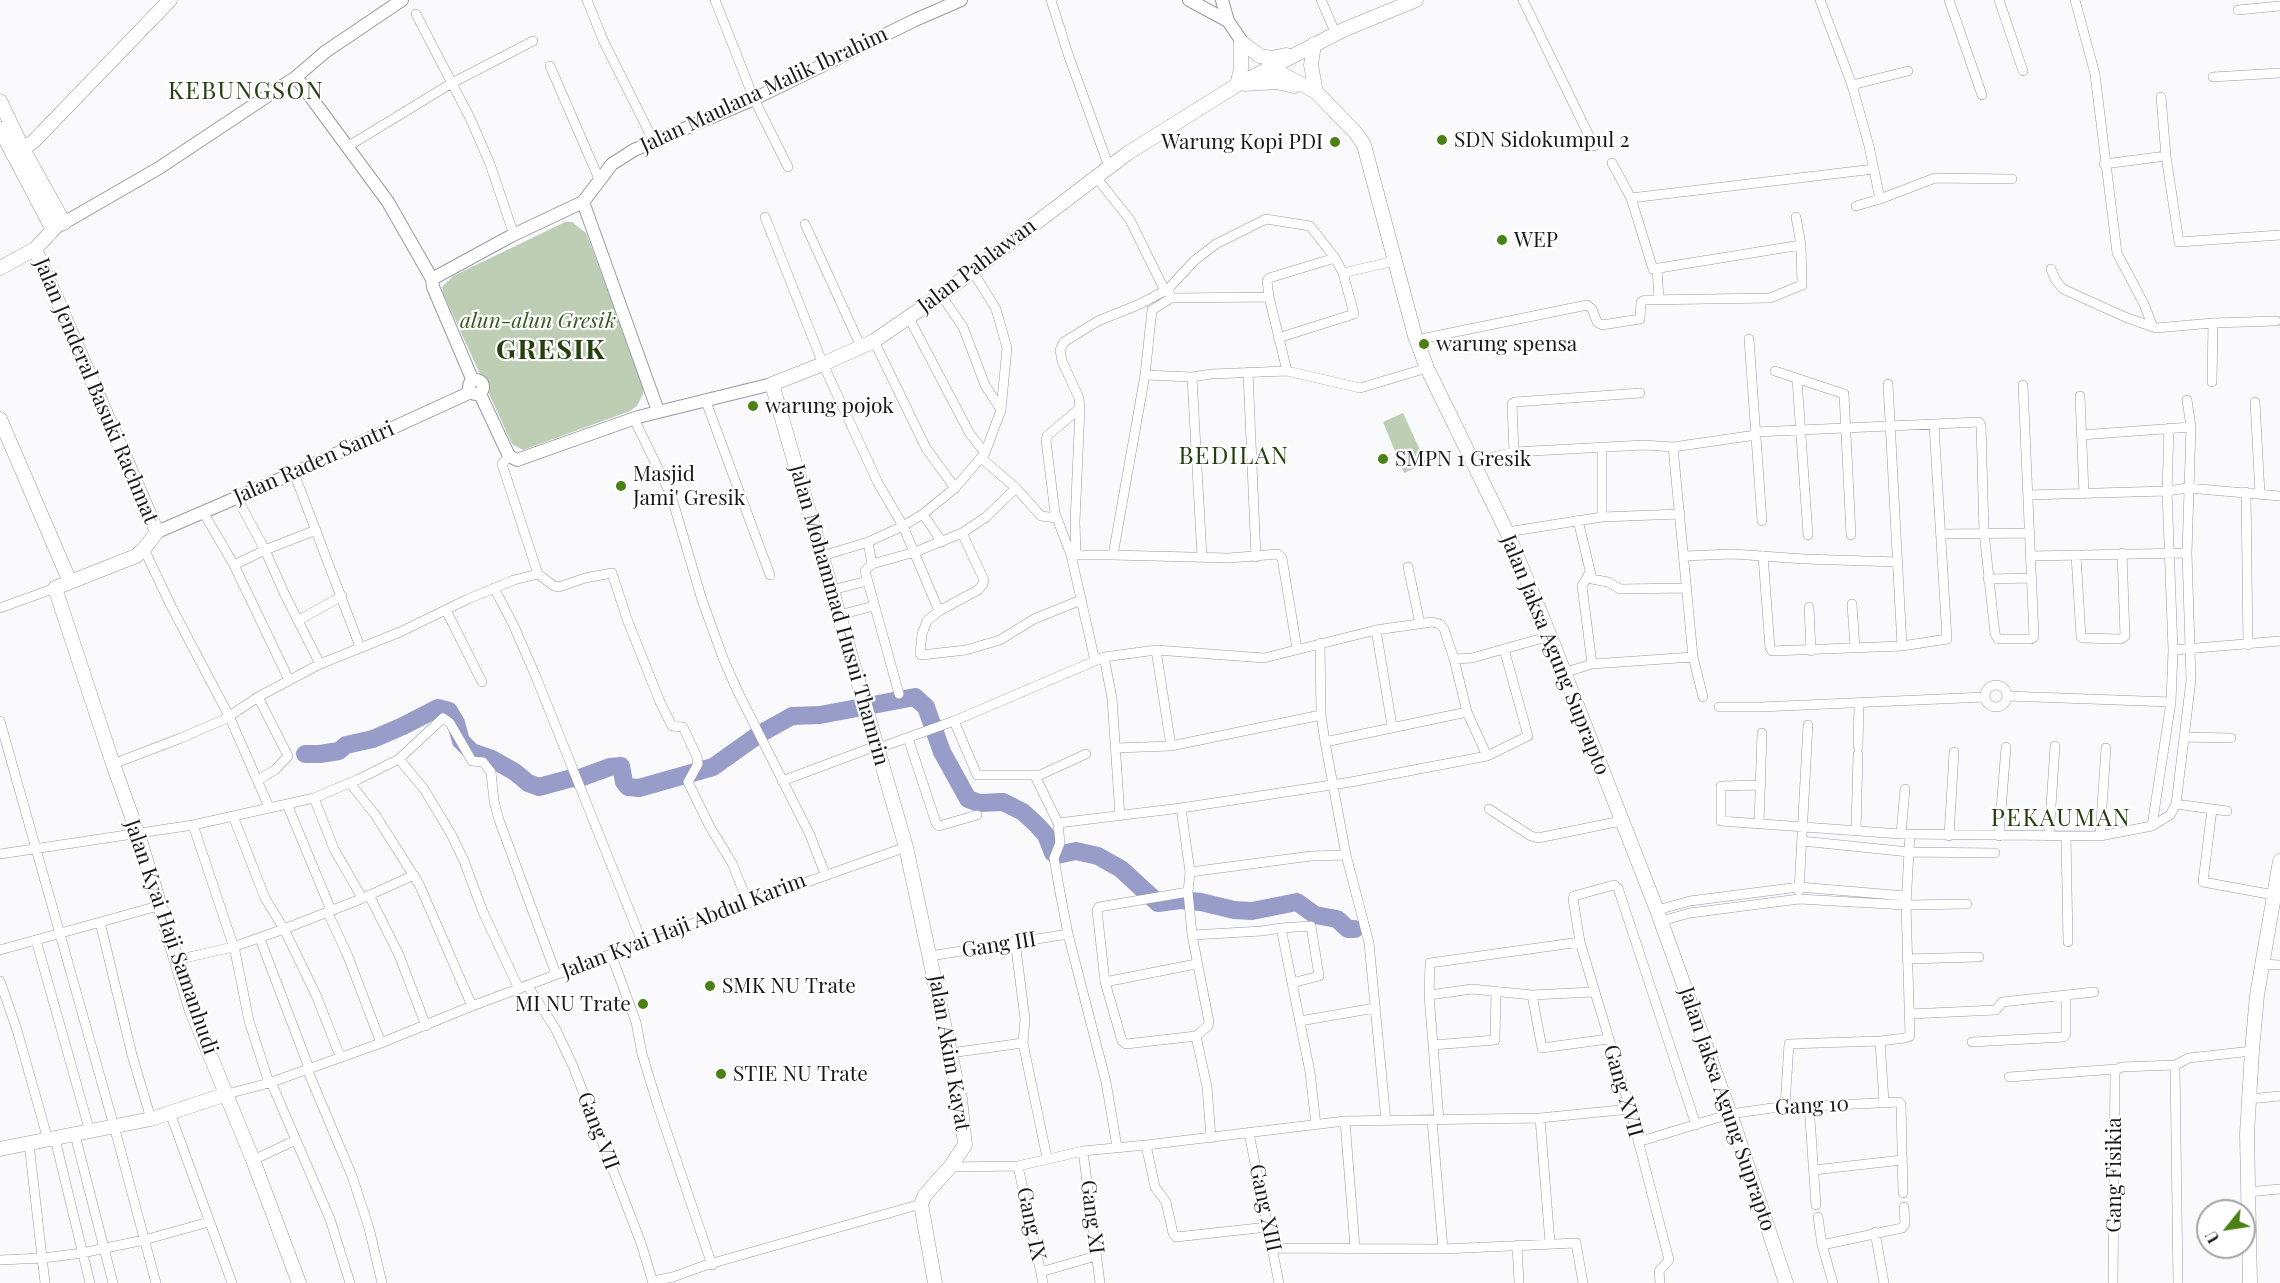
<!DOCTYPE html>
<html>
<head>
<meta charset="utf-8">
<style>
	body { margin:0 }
	#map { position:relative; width:2280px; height:1283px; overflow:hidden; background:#fafafd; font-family:"Playfair Display",serif }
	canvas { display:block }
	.north { position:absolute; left:2196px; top:1199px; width:60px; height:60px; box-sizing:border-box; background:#fff; border:2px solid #a3a3a5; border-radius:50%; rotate:240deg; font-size:16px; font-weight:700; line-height:24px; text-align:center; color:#18181e }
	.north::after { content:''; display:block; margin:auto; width:21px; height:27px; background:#4b8014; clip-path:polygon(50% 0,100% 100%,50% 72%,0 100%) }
</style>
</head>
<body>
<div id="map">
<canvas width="2280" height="1283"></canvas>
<div class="north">U</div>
</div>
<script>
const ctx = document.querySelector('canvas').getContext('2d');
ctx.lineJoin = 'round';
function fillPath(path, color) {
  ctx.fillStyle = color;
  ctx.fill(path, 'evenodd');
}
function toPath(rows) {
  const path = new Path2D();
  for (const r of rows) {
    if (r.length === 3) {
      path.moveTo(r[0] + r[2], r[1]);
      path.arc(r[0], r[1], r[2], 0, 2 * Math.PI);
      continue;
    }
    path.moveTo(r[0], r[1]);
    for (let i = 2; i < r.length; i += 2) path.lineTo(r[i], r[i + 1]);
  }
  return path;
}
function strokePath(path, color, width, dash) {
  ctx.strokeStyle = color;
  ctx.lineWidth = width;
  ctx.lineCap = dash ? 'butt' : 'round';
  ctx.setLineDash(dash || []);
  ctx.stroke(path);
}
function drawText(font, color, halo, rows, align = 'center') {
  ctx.font = font + ' "Playfair Display",serif';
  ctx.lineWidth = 4.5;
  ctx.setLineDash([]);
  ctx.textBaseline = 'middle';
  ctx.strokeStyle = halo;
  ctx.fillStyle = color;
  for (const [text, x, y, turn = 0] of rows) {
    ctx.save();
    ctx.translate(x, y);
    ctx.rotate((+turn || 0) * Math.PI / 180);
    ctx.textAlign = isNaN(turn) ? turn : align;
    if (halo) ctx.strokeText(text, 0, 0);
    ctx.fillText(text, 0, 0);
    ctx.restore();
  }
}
const green = toPath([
	[565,222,572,222,586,233,643,384,643,394,637,406,630,411,523,450,512,444,443,293,442,287,453,276],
	[1403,413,1426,463,1404,473,1383,422]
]);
const river = toPath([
	[305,754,320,754,339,751,346,745,373,739,403,726,438,708,449,711,456,723,461,741,472,752,492,759,515,772,528,783,539,787,572,778,577,779,610,767,621,766,624,782,628,787,639,788,713,767,758,735,792,716,820,715,915,697,926,707,942,752,968,799,979,803,1003,802,1023,812,1037,825,1046,835,1053,853,1057,855,1076,851,1098,856,1121,869,1158,903,1180,900,1201,902,1234,910,1252,911,1297,902,1315,915,1337,919,1348,929,1355,929]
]);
const minor = toPath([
	[587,0,603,40,654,142],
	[715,0,754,99,788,167],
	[1051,0,1068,54,1109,167],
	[1321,0,1336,34],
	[1523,0,1594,146],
	[1820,0,1852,85,1869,146,1880,199],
	[1949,0,1982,95],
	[1999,0,2023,71],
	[2075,0,2095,74,2117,253,2144,304,2152,325,2156,328,2213,323,2276,321],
	[2238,10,2280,6],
	[416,14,470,118,490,164,514,235],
	[550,66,599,179],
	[2213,77,2280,73],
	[1852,85,1908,71],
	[2161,97,2166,156,2179,242,2280,235],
	[347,147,452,83,533,41],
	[2104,164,2166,156],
	[1096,177,1130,220,1165,291],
	[1631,198,1874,169],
	[1856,206,1880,199,1935,178,2012,179],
	[765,217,823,364,878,483,903,526,939,611],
	[1796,217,1801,245],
	[805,224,861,347],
	[1657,268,1659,300],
	[2051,269,2055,279,2063,289,2125,317,2153,327],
	[1343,273,1394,261],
	[941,295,963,327,985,385,1001,410],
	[1171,298,1168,289,1195,260,1216,244,1266,219,1310,226,1335,258,1343,273,1354,314,1278,338],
	[909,318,970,434,985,453],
	[1749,339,1762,521],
	[1416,340,1587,305,1592,309,1597,322,1602,325,1640,319,1641,302,1645,300,1770,298,1802,285,1801,245,1653,269,1631,198,1612,163],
	[874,341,926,448,955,488],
	[1287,371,1269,297,1267,281,1269,278,1335,258],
	[1775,371,1844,394,1851,535],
	[1248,372,1256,557],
	[1145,375,1192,377,1211,374,1287,371,1360,388,1427,368],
	[1192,377,1202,557],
	[1797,379,1808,535],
	[2212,382,2213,323],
	[1888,384,1902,646],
	[2080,396,2084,494],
	[705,399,770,575],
	[2255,402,2260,494],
	[1080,408,1047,436,1046,441,1055,513,1071,555,1095,661],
	[634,419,671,495,702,600,723,658,737,690,810,835,825,874],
	[1755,432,1979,422,1981,425,1984,532,1995,634,1998,639,2031,639,2034,637,2023,385],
	[2081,435,2191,427],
	[1673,447,1693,657,1703,697],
	[1602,448,1602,517],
	[1514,452,1512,404,1515,402,1640,393],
	[509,456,502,464,538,574],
	[981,458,1016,488,1041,516,1057,518],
	[1472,462,1514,452,1644,445,1673,447,1756,435],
	[294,473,360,647],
	[2246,492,2248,645],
	[2028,495,2167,491,2188,488,2280,496],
	[237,498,265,550,285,595,320,664],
	[203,512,234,565,289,680],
	[923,514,942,542],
	[1578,520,1592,579,1608,582,1620,589,1687,588],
	[1507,532,1602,517,1680,514],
	[962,533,984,580,983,584,978,590,939,611,927,621,922,634,920,653,921,655,966,650,1000,640,1034,619,1081,600],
	[1941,534,2030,533],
	[868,542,872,564],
	[144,549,171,606,229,716,269,807],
	[1072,555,1113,555,1229,558,1278,554,1282,558,1297,649],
	[1076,555,1075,522,1080,408,1079,398,1062,361,1060,350,1064,342,1098,321,1140,304,1168,289],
	[1113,555,1145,375,1152,310,1171,298,1269,297],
	[2076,555,2081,637,2082,638,2121,639,2125,636,2122,553],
	[822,556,868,542,903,526,923,514,955,488,985,453,1001,410,1007,348,996,309,972,270],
	[1684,556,1733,554,1805,559,1898,562],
	[1763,556,1770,648,1772,651,1902,646,1947,639,1934,425],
	[2031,556,2187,553],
	[234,565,265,550,316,530],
	[1408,567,1420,624],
	[1590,572,1582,586,1592,664],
	[1988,579,2032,578],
	[494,588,513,624,536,677,642,942],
	[832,590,867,581],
	[1852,604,1855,648],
	[1809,607,1811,651],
	[0,608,55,588],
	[446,610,482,682],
	[839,615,874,606],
	[299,620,342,596],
	[1376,630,1392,726],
	[1320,643,1321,715,1325,742,1346,855,1369,943,1386,1121],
	[1156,650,1171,746],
	[2173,650,2280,641],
	[1104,657,1112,698,1120,816],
	[1563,673,1592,664,1693,657],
	[1996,696,11],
	[899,694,865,571,872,564,915,552,962,533,986,517,1016,488],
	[2007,696,2171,702],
	[258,697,288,756,275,770,258,780],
	[1719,707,1760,707,1985,697],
	[0,721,114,1126,156,1283],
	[954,721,977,775,1040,775,1086,754],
	[2184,737,2231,738],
	[908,738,936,823,939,826,977,815],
	[1325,742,1467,712,1454,659],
	[1858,747,1859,703],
	[1116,748,1171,746,1321,715],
	[876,749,954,721,1104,657,1156,650,1264,658,1376,630,1432,622,1440,624,1444,629,1454,659,1472,658,1550,636],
	[1487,756,1528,736,1504,649],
	[399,759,424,789,451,834,464,861,483,912,519,989],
	[113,764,181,738,225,719,258,697,320,664,400,632,468,599,514,580,538,574,554,586,559,587,585,578,612,573,627,619,660,702,672,726,683,727,697,757,698,764,688,782,710,827,732,863,748,903],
	[1035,776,1058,823],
	[782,781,876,746],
	[350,783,376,816,419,884,472,1006],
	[1761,785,1721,786,1721,821,1901,834,2100,836,2152,826,2170,815,2176,804,2191,680,2187,553,2191,427,2187,400],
	[314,798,334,849,361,896,361,899],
	[287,804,331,910],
	[2176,804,2227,811],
	[1181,808,1190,872,1188,892,1192,935,1209,1022,1208,1026,1196,1036,1207,1087,1211,1138],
	[1489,809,1531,836,1538,838,1621,821],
	[2212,809,2203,882,2274,895],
	[1759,824,1762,733],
	[193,825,235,951,249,1021,269,1083],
	[2152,826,2171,702,2173,650,2167,491,2169,428],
	[1856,831,1858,754],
	[1901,834,1905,789],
	[1949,836,1954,752],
	[1999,836,2006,747],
	[2049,836,2055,746],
	[2066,836,2068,942],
	[2100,836,2106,748],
	[1802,841,1909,852,1995,853],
	[0,854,193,825,314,798,359,779,399,759,443,718,450,723,472,761,483,762,491,772,494,801,499,820,556,974],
	[1190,872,1311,856,1346,855],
	[1799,891,1808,725],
	[1188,892,1099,907,1097,910,1105,982,1122,1041,1126,1044,1196,1036],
	[369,895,399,955,426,1026],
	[1657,910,1690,901,1799,887,1906,896],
	[327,911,347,954,381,1043],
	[1661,921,1690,913,1799,899,1906,905,1967,904],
	[100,922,132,1055,151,1119],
	[1281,928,1311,926,1319,976,1292,983],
	[1192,935,1262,931,1281,928,1310,1072,1316,1125],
	[260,939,309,1068],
	[36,940,90,1132],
	[1015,941,1025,1019,1023,1043,1047,1158],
	[0,950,158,906],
	[611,954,636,1022,642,1054,658,1106,712,1265],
	[930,956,1068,934],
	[1907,959,1979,957],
	[176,960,233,947,284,929,265,898,233,816],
	[2262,964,2280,965],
	[0,981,17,1030,48,1140],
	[1105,982,1196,964],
	[527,985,555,1028,573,1066,641,1243,653,1283],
	[1429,995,1472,989,1532,995,1593,992],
	[1532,995,1542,1048,1608,1039],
	[1909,1014,1996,1010,2002,1002,2094,992],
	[1300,1021,1375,1008],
	[1880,1041,1884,1102],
	[1972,1042,2064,1037,2066,1034,2066,995],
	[1433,1045,1495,1040,1496,991],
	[950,1053,1023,1043],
	[340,1056,316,995,284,929,361,899,414,875],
	[2175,1065,2189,1058,2252,1051],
	[307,1069,352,1176,369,1228,382,1283],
	[2009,1077,2116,1069],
	[271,1082,330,1219,350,1283],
	[227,1094,269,1083,381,1043,472,1006,748,903,906,847],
	[2249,1099,2280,1096],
	[1809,1105,1816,1205],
	[1785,1106,1789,1044,1880,1041,1905,1038,1910,1036,1906,905,1910,834],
	[170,1113,232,1283],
	[1540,1118,1550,1243],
	[1432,1120,1443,1249],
	[1439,1120,1429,995,1430,963,1580,942],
	[1345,1121,1355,1248],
	[1249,1133,1279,1283],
	[75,1135,113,1283],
	[55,1139,90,1283],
	[1638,1142,1730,1114,1772,1108,1899,1102,1901,1104,1903,1193],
	[29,1144,45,1283],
	[1146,1145,1155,1187,1166,1202,1173,1233,1176,1237,1268,1227],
	[1117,1147,1106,1082,1068,934,1059,887,1054,858,1060,843,1058,823,1181,808,1351,782,1487,756,1467,712],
	[1083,1151,1100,1283],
	[253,1160,296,1140],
	[1018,1166,1043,1283],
	[950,1167,1018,1166,1083,1151,1146,1145,1345,1121,1540,1118,1630,1109],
	[1814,1170,1902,1160],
	[2248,1192,2280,1189],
	[1818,1217,1822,1245,1833,1283],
	[1875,1232,1884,1283],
	[1517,1245,1519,1283],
	[1822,1245,1902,1228,1905,1224,1904,1207],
	[1274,1248,1443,1249,1576,1243,1583,1283],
	[0,1260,43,1258,82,1253,144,1240,209,1222],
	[1041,1269,1044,1271,1096,1256],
	[653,1281,673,1277,706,1265,921,1204],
	[1660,1283,1659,1271,1669,1260,1630,1109,1580,942,1573,899,1574,896,1614,885,1618,888,1696,1125],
	[2113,1283,2115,1071,2121,1067,2175,1065,2178,1283]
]);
const tertiary = toPath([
	[1189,0,1228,21],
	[1222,0,1228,21,1247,49],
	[296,77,388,202,432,279],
	[583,202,612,164,634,150,754,99,915,20,961,0],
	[55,228,159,168,296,77,325,52,402,0],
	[476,387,7],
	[473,381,433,287,432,279,511,236,583,202,658,411],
	[480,394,509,456,517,460,638,417,772,384],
	[157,532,294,473,471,392]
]);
const secondary = toPath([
	[1241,42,1260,56,1271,58,1286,55],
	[1314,44,1311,65,1316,92],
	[1271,68,1316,92,1356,133,1364,145,1415,336,1427,368,1507,532,1550,636,1657,910,1734,1125,1786,1283],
	[1245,84,1277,82,1294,86],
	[1237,85,1241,69,1241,42],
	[0,101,23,149,64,223],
	[0,129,53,230,35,249,0,268],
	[13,155,33,142,170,0],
	[35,249,157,532,144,549,136,556,55,588,113,764,138,834,192,1011,253,1160,299,1283],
	[0,419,70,582],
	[0,1149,151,1119,227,1094],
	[935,1283,921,1204,925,1195,950,1167,965,1145,960,1099,906,847,772,384,823,364,874,341,941,295,1128,153,1237,85,1343,30,1416,0],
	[2250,1283,2247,1134,2252,1051,2257,995,2280,861]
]);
const markers = [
	[1442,140,6,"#4b8014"],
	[1335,142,6,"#4b8014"],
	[1502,240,6,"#4b8014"],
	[1424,344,6,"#4b8014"],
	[753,406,6,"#4b8014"],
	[1383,459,6,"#4b8014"],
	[621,486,6,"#4b8014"],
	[710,986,6,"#4b8014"],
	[643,1004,6,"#4b8014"],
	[721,1074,6,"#4b8014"]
];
const streetNames = [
	["Jalan Maulana Malik Ibrahim",764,90,-25],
	["Jalan Pahlawan",977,266,-37],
	["Jalan Jenderal Basuki Rachmat",96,391,67],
	["Jalan Raden Santri",314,463,-24],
	["Jalan Mohammad Husni Thamrin",839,615,74],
	["Jalan Jaksa Agung Suprapto",1555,655,68],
	["Jalan Kyai Haji Abdul Karim",684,926,-21],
	["Jalan Kyai Haji Samanhudi",171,937,71],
	["Gang III",999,945,-9],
	["Jalan Akim Kayat",949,1053,80],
	["Gang XVII",1623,1091,74],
	["Gang 10",1812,1106,-3],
	["Jalan Jaksa Agung Suprapto",1727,1109,71],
	["Gang VII",598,1131,69],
	["Gang Fisikia",2114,1175,-90],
	["Gang XIII",1265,1208,78],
	["Gang XI",1092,1217,83],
	["Gang IX",1031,1224,78]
];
const poiNames = [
	["SDN Sidokumpul 2",1454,140],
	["Warung Kopi PDI",1323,142,"right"],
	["WEP",1514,240],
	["warung spensa",1436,344],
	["warung pojok",765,406],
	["SMPN 1 Gresik",1395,459],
	["Masjid",633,474],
	["Jami' Gresik",633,498],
	["SMK NU Trate",722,986],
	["MI NU Trate",631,1004,"right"],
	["STIE NU Trate",733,1074]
];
const parkNames = [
	["alun-alun Gresik",538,321]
];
const quarterNames = [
	["KEBUNGSON",246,92],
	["BEDILAN",1234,457],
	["PEKAUMAN",2061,819]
];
const districtNames = [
	["GRESIK",551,351]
];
fillPath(green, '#beceb4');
strokePath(river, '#979cc8', 18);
strokePath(minor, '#989aa8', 10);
strokePath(tertiary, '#989aa8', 14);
strokePath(secondary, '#989aa8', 15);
strokePath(minor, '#fff', 9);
strokePath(tertiary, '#fff', 12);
strokePath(secondary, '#fff', 14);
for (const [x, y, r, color] of markers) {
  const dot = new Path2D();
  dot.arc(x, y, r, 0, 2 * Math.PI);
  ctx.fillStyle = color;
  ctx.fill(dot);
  strokePath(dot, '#fff', 2);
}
drawText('21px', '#18181e', '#fff', streetNames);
drawText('21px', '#18181e', '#fff', poiNames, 'left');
drawText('italic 21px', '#38581d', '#fff', parkNames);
ctx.letterSpacing = '1.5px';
drawText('24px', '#253f0e', '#fff', quarterNames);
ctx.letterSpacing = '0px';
ctx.letterSpacing = '1.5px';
drawText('bold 27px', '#253f0e', '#fff', districtNames);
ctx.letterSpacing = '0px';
</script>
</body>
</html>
